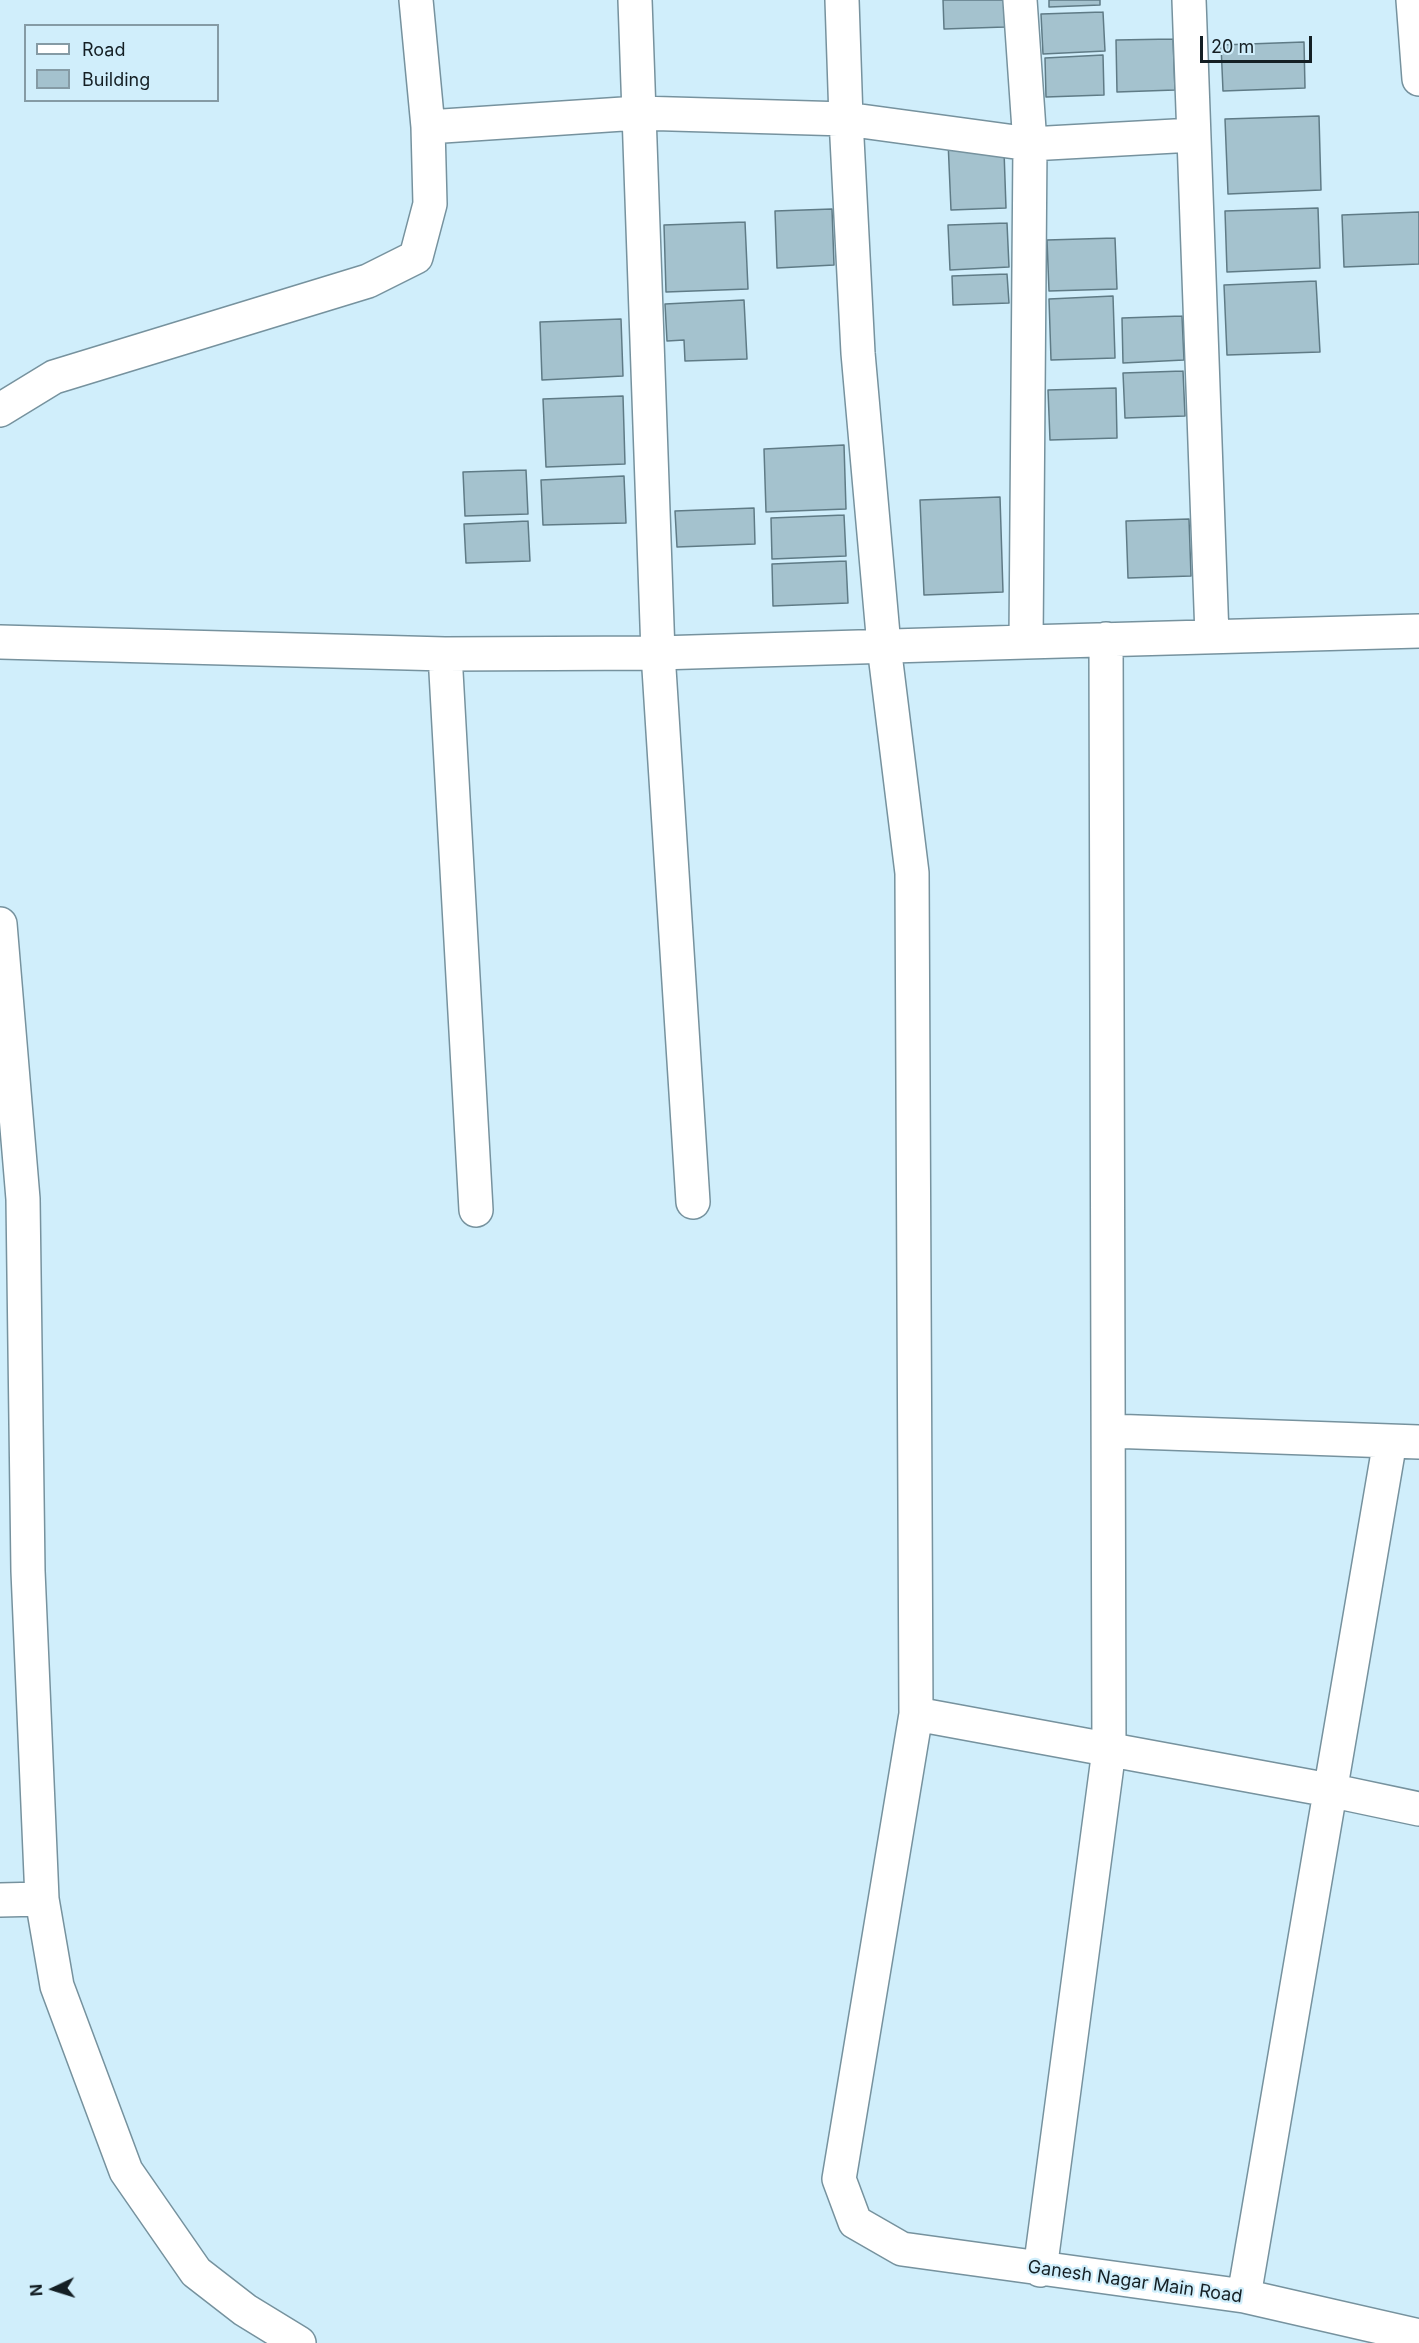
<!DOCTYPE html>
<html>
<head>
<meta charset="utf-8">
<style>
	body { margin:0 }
	#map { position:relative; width:1419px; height:2343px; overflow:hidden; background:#d0eefb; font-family:Inter,sans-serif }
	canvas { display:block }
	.legend { position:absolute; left:24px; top:24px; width:195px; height:78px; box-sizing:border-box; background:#d0eefb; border:2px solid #859ba5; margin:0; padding:8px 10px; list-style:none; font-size:18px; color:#141f24 }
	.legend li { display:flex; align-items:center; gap:12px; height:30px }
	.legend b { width:30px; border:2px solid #859ba5 }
	.north { position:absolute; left:24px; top:2259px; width:60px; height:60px; -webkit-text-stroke:4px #d0eefb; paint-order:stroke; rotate:266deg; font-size:16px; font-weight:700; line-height:24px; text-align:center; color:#141f24 }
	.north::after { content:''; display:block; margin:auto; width:21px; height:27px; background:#141f24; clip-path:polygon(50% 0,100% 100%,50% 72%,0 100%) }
	.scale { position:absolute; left:1200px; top:36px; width:112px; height:27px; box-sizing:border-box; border:3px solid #141f24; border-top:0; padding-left:8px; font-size:18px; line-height:21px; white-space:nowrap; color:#141f24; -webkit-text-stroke:4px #d0eefb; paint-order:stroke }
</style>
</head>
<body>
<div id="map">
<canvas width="1419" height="2343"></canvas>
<ul class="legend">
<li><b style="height:8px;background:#fff"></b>Road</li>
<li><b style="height:16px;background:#a4c2ce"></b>Building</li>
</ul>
<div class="north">N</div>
<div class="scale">20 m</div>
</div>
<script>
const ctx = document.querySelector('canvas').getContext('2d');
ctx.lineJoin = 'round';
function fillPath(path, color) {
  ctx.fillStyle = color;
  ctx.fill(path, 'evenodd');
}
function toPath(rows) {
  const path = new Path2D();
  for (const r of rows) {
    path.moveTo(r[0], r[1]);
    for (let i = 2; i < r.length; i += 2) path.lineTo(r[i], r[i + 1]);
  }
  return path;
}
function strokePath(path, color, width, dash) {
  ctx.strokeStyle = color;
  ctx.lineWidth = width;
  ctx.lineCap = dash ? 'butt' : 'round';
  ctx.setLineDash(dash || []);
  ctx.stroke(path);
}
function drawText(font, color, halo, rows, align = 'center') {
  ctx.font = font + ' Inter,sans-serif';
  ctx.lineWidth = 4.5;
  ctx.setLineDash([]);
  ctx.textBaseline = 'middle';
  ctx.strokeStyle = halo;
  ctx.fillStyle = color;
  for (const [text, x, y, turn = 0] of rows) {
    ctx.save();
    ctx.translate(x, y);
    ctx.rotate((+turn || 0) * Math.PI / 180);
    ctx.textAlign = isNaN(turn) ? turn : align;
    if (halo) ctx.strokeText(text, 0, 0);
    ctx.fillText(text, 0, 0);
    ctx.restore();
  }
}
const building = toPath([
	[943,0,1004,0,1005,27,944,29,943,0],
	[1049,0,1100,0,1100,5,1049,7,1049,0],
	[1103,12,1105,51,1043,54,1041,14,1103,12],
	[1173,39,1175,90,1117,92,1116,40,1173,39],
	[1304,42,1305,88,1223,91,1221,45,1304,42],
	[1103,55,1104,95,1046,97,1045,58,1103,55],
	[1319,116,1321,190,1228,194,1225,119,1319,116],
	[948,141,1004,151,1006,208,951,210,948,141],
	[1318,208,1320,268,1227,272,1225,211,1318,208],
	[832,209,834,265,777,268,775,211,832,209],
	[1419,212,1419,264,1344,267,1342,215,1419,212],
	[745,222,748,289,666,292,664,225,745,222],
	[1007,223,1009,267,950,270,948,225,1007,223],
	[1115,238,1117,289,1049,291,1047,240,1115,238],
	[1007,274,1009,303,953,305,952,276,1007,274],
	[1316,281,1320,352,1227,355,1224,285,1316,281],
	[1113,296,1115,358,1051,360,1049,299,1113,296],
	[744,300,747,359,685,361,684,340,667,341,665,304,744,300],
	[1182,316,1184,360,1123,363,1122,318,1182,316],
	[621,319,623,376,542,380,540,322,621,319],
	[1183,371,1185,416,1125,418,1123,373,1183,371],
	[1116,388,1117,438,1050,440,1048,390,1116,388],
	[623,396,625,464,546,467,543,399,623,396],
	[844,445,846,509,766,512,764,449,844,445],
	[526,470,528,514,465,516,463,472,526,470],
	[624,476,626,523,543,525,541,480,624,476],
	[1000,497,1003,592,924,595,920,500,1000,497],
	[754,508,755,544,677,547,675,511,754,508],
	[844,515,846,556,772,559,771,518,844,515],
	[1189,519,1191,576,1128,578,1126,521,1189,519],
	[528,521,530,561,466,563,464,524,528,521],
	[846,561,848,603,773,606,772,564,846,561]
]);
const minor = toPath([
	[635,0,658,653,693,1202],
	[842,0,846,119,1030,144,1020,0],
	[1189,0,1212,636],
	[1413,0,1419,79],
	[428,127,638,113,846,119,858,353,884,646,912,873,916,1714,839,2179,855,2222,902,2249,1244,2296,1419,2336],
	[1193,135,1030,144,1026,642,1419,631],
	[0,410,54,377,368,281,416,257,430,204,428,127,416,0],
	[0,642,445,654,658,653,1026,642],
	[445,654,476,1210],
	[0,924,23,1199,28,1571,42,1899,57,1986,126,2171,196,2272,245,2310,299,2343],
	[1109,1431,1419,1442],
	[916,1714,1329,1790,1419,1809],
	[0,1900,42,1899],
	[1040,2270,1109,1750,1106,639],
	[1244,2296,1390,1441]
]);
const streetNames = [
	["Ganesh Nagar Main Road",1135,2282,8]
];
fillPath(building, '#a4c2ce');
strokePath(building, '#5f7b86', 1.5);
strokePath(minor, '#76929e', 36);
strokePath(minor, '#fff', 33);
drawText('18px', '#141f24', '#d0eefb', streetNames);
</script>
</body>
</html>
